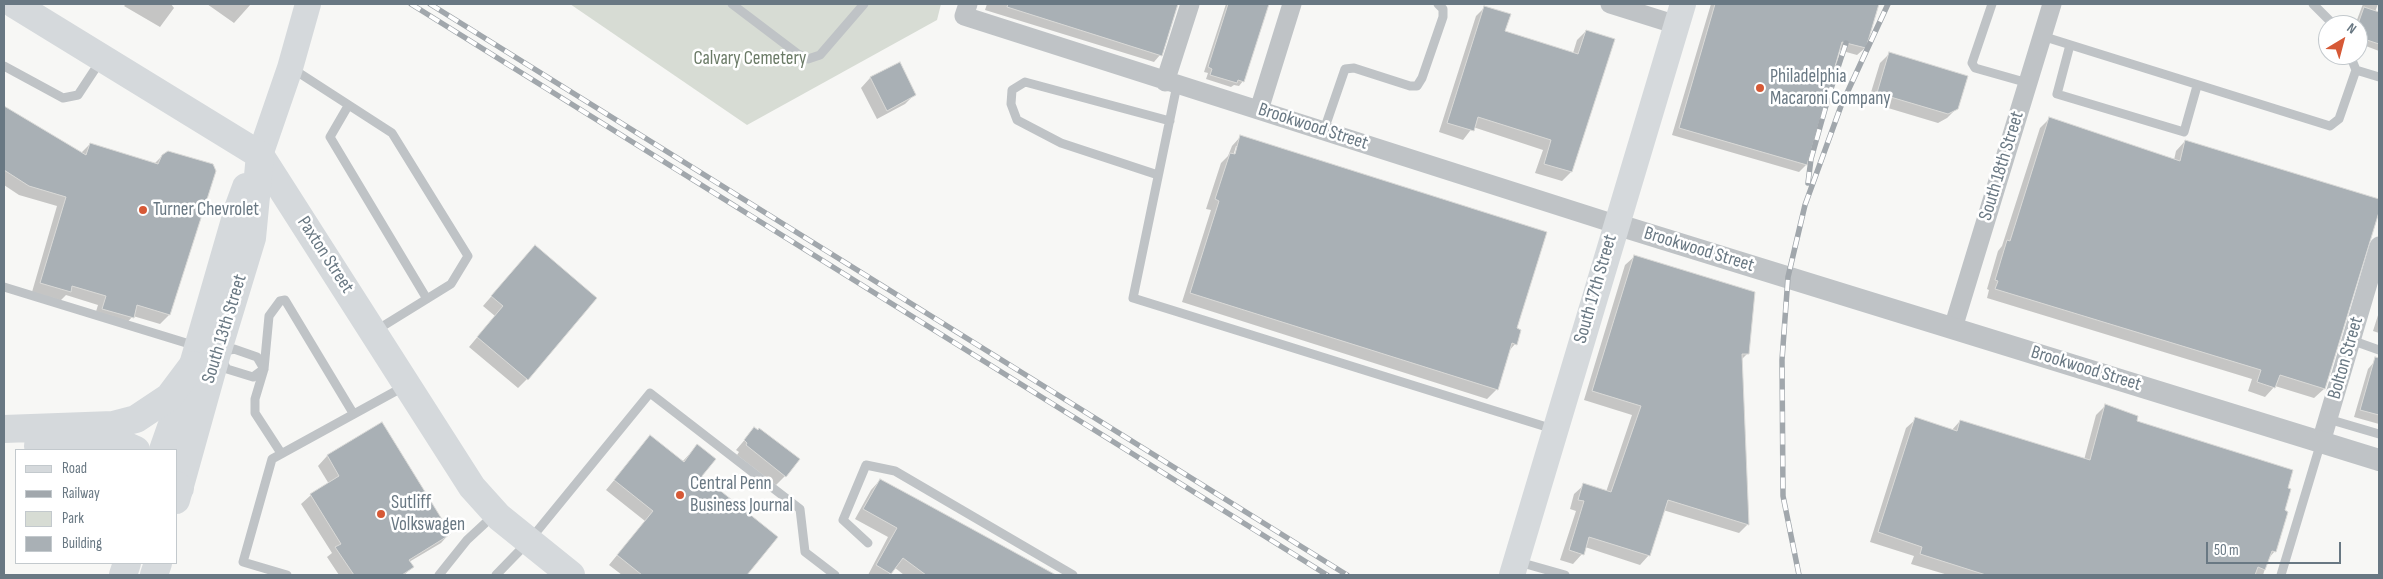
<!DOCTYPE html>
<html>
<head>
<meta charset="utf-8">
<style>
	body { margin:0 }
	#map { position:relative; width:2383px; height:579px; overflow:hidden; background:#f7f7f5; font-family:"Sofia Sans Condensed",sans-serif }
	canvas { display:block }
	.frame { position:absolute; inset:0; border:5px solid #697883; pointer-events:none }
	.legend { position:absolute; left:15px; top:449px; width:162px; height:115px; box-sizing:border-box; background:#fff; border:1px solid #c3c9cd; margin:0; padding:6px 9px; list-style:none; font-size:15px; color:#697883 }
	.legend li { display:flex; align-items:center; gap:10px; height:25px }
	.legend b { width:25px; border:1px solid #c3c9cd }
	.north { position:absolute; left:2318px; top:15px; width:50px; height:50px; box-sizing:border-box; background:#fff; border:1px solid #c3c9cd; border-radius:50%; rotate:37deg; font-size:14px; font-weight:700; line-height:20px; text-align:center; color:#697883 }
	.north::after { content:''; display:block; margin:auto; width:18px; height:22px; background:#d65936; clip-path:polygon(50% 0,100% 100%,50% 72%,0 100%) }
	.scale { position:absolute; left:2206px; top:542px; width:135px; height:22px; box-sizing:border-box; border:2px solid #697883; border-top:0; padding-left:6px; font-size:15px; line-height:18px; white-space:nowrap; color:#697883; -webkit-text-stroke:4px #fff; paint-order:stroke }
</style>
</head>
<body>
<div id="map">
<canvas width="2383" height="579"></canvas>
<div class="frame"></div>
<ul class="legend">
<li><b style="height:6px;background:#d5d9dc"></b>Road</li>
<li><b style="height:6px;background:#a1a7ac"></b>Railway</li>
<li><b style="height:14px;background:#d7dcd4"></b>Park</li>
<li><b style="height:14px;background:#a9b0b5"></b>Building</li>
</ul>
<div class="north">N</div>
<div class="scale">50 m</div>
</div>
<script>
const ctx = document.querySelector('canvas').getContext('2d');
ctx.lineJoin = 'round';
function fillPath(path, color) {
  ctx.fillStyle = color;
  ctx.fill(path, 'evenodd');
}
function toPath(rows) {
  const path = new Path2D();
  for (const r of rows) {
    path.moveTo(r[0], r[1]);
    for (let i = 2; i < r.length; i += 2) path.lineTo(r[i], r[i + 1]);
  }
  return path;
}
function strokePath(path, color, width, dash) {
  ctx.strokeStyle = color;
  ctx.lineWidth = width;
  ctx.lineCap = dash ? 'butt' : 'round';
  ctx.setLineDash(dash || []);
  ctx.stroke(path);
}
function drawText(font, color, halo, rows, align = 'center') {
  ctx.font = font + ' "Sofia Sans Condensed",sans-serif';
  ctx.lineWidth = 5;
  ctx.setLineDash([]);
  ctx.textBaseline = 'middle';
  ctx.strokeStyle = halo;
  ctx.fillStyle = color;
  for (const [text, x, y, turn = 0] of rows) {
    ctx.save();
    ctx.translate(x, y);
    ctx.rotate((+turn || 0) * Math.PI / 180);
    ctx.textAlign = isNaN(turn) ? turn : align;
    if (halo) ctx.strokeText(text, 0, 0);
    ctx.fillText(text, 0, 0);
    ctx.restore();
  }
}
const green = toPath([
	[570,4,941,4,937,20,747,125]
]);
const shadow = toPath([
	[126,4,171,4,174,8,160,27,124,6],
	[207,4,251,4,234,23],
	[987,4,1178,4,1160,55,1154,62,985,10],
	[1226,4,1268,4,1243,81,1239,86,1234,85,1231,87,1206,79,1208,73,1204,72],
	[1711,4,1877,4,1865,48,1857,55,1839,50,1806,165,1799,172,1672,135],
	[2363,4,2378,4,2375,12,2379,14,2379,51,2358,43,2358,25,2355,25],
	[1485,7,1504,32,1573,53,1577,40,1586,31,1613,40,1571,172,1562,181,1535,173,1543,150,1473,127,1463,140,1439,132,1476,16],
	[1889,54,1957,108,1947,118,1938,123,1868,102,1880,63],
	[899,64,914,95,905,104,877,119,861,88,870,78],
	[4,107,81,153,90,144,154,164,162,156,169,315,160,324,133,316,123,327,94,318,98,305,66,295,60,301,32,292,57,206,19,195,4,185],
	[2049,119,2174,160,2176,151,2185,141,2379,200,2379,208,2324,389,2314,398,2275,386,2265,397,2248,391,2252,379,1987,298,1989,290,1987,289,1998,251,2002,246,2040,128],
	[1241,136,1515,329,1515,344,1509,351,1497,389,1487,399,1182,302,1211,210,1206,209,1221,163,1228,156,1232,146],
	[1236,146,1238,146,1234,161,1232,160],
	[535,246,527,379,518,388,469,347,495,316,483,306],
	[1635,256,1748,353,1741,360,1748,524,1739,533,1663,510,1649,555,1640,565,1585,547,1582,554,1573,564,1560,560,1576,511,1570,509,1574,494,1584,485,1606,492,1632,415,1584,400,1625,265],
	[2379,312,2379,333,2373,331],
	[2375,361,2379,363,2379,424,2354,417,2368,369],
	[2105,406,2136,422,2286,489,2275,551,2268,559,2263,575,1948,575,1911,564,1914,556,1870,542,1906,428,1916,419,1951,431,1960,421,2084,460,2096,415],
	[381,423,450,533,441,543,409,562,413,567,404,575,339,575,327,557,332,553,301,504,311,495,329,484,318,466,327,456],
	[754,429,785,476,776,485,737,455,739,452,736,450],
	[650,437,682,462,697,446,700,477,776,537,746,575,622,575,609,565,645,521,606,490],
	[880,480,1054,575,904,575,894,567,888,575,868,575,888,537,855,519,871,490]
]);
const building = toPath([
	[1008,4,1178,4,1162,56,1007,7,1008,4],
	[1228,4,1269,4,1244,82,1238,80,1237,83,1210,75,1212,69,1208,67,1228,4],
	[1715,4,1879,4,1866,48,1842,42,1807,165,1679,128,1715,4],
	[1484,6,1511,14,1505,31,1578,54,1586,30,1615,39,1572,172,1544,164,1551,140,1478,117,1474,131,1447,123,1484,6],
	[2364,7,2379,12,2379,44,2358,37,2358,24,2364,7],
	[1889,52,1968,76,1958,109,1948,114,1877,93,1889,52],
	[900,62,916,95,887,111,870,77,900,62],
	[4,106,86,155,90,143,158,164,162,155,168,151,213,164,216,171,170,315,137,305,134,318,102,309,106,296,72,286,71,292,40,283,66,197,29,186,4,170,4,106],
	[2049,117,2180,161,2185,140,2379,199,2379,212,2325,389,2280,375,2275,388,2257,382,2261,370,1995,289,1998,281,1995,280,2007,240,2010,241,2049,117],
	[1240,135,1547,232,1517,328,1521,330,1517,345,1512,343,1498,390,1190,293,1219,201,1215,199,1230,153,1235,154,1240,135],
	[535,245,597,298,528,380,477,337,503,306,491,296,535,245],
	[1634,255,1755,292,1749,354,1742,354,1749,525,1668,500,1650,556,1589,537,1584,555,1569,550,1584,501,1578,500,1583,483,1611,492,1641,406,1592,391,1634,255],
	[2375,357,2379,358,2379,415,2360,410,2375,357],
	[2105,404,2138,416,2137,421,2293,470,2288,488,2291,489,2285,510,2288,512,2276,552,2272,551,2265,570,2258,567,2255,575,1986,575,1920,554,1922,547,1878,532,1915,417,1957,431,1960,420,2090,460,2105,404],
	[382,422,451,534,409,560,414,567,402,575,354,575,335,547,341,544,310,494,339,476,327,455,382,422],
	[754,427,758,430,759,428,800,459,786,477,746,445,747,443,744,440,754,427],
	[650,435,684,462,697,444,716,459,702,476,778,537,747,575,642,575,617,555,653,511,614,480,650,435],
	[880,479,919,500,1056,575,926,575,903,558,891,574,876,565,897,528,863,509,880,479]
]);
const service = toPath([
	[732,4,798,54,808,59,820,55,864,4],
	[1992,4,1972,63,1975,68,2028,83],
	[2313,4,2334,25],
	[2042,36,2330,126,2339,119,2356,70,2379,77],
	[2070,45,2057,94,2184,132,2197,86],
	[2350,55,2356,70],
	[4,66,63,98,78,95,101,60],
	[293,69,392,133,468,256,451,284,375,331],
	[1177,85,1133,298,1553,429],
	[348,106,330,137,427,299],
	[1324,130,1345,69,1354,68,1410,86,1417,86,1422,78,1443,17,1443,9,1438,4],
	[1158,175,1061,143,1017,120,1011,104,1012,90,1025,82,1170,121],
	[4,287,196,346],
	[2351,340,2379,350],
	[234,349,257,357,264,369,253,377,227,369,217,353,234,349],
	[2328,419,2379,434],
	[281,453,255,413,255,399,264,369,269,316,280,301,285,300,353,413],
	[868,543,843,520,866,465,895,471,1073,575],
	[1519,562,1565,575],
	[287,575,243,562,272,459,405,386],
	[439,575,467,540,494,515],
	[496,575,529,541,650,393,800,509,805,552,835,575],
	[2281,575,2321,442]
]);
const minor = toPath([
	[968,4,964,16,1615,224],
	[1610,4,1677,25],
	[1165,82,1190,4],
	[1259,110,1292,4],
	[1953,328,2052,4],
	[2321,442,2379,246]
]);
const tertiary = toPath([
	[1615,224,2379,460]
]);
const secondary = toPath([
	[260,155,290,68,308,4],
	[1512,575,1683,4]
]);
const primary = toPath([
	[260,155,472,487,499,517,571,575]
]);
const trunk = toPath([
	[14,4,260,155],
	[163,450,193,365,239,206,246,187],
	[176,500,217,353,252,238,260,155],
	[123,575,127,563],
	[154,575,158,563]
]);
const motorway = toPath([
	[4,429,113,425,136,419,169,397,193,365],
	[85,434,116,441,136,450],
	[38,446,61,445,89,450],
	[176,485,180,488]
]);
const rail = toPath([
	[411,4,1327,575],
	[430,4,1347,575],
	[1808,183,1811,159,1829,95,1846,43],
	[1799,575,1783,496,1782,360,1788,277,1805,205,1841,106,1888,4]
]);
const markers = [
	[1760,88,5,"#d65936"],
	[143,210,5,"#d65936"],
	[680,495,5,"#d65936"],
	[381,514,5,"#d65936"]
];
const parkNames = [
	["Calvary Cemetery",750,59]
];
const poiNames = [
	["Philadelphia",1770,77],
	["Macaroni Company",1770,99],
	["Turner Chevrolet",153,210],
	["Central Penn",690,484],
	["Business Journal",690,506],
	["Sutliff",391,503],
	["Volkswagen",391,525]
];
const streetNames = [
	["Brookwood Street",1313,127,18],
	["South 18th Street",2002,166,-73],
	["Brookwood Street",1699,250,17],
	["Paxton Street",325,255,57],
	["South 17th Street",1596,289,-74],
	["South 13th Street",225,329,-73],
	["Bolton Street",2346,358,-74],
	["Brookwood Street",2086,369,17]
];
fillPath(green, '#d7dcd4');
fillPath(shadow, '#0003');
fillPath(building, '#a9b0b5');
strokePath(building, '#d9d9d7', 1);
strokePath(service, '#bfc3c6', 9);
strokePath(minor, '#bfc3c6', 19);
strokePath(tertiary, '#bfc3c6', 22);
strokePath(secondary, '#d5d9dc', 26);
strokePath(primary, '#d5d9dc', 28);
strokePath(trunk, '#d5d9dc', 28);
strokePath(motorway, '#d5d9dc', 28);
strokePath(rail, '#a1a7ac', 5.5);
strokePath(rail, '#fff', 4, [11]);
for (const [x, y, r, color] of markers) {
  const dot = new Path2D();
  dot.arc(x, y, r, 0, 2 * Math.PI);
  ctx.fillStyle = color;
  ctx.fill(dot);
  strokePath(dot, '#fff', 2);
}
drawText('19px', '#6b7b67', '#fff', parkNames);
drawText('19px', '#697883', '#fff', poiNames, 'left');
drawText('19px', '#697883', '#fff', streetNames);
</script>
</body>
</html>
